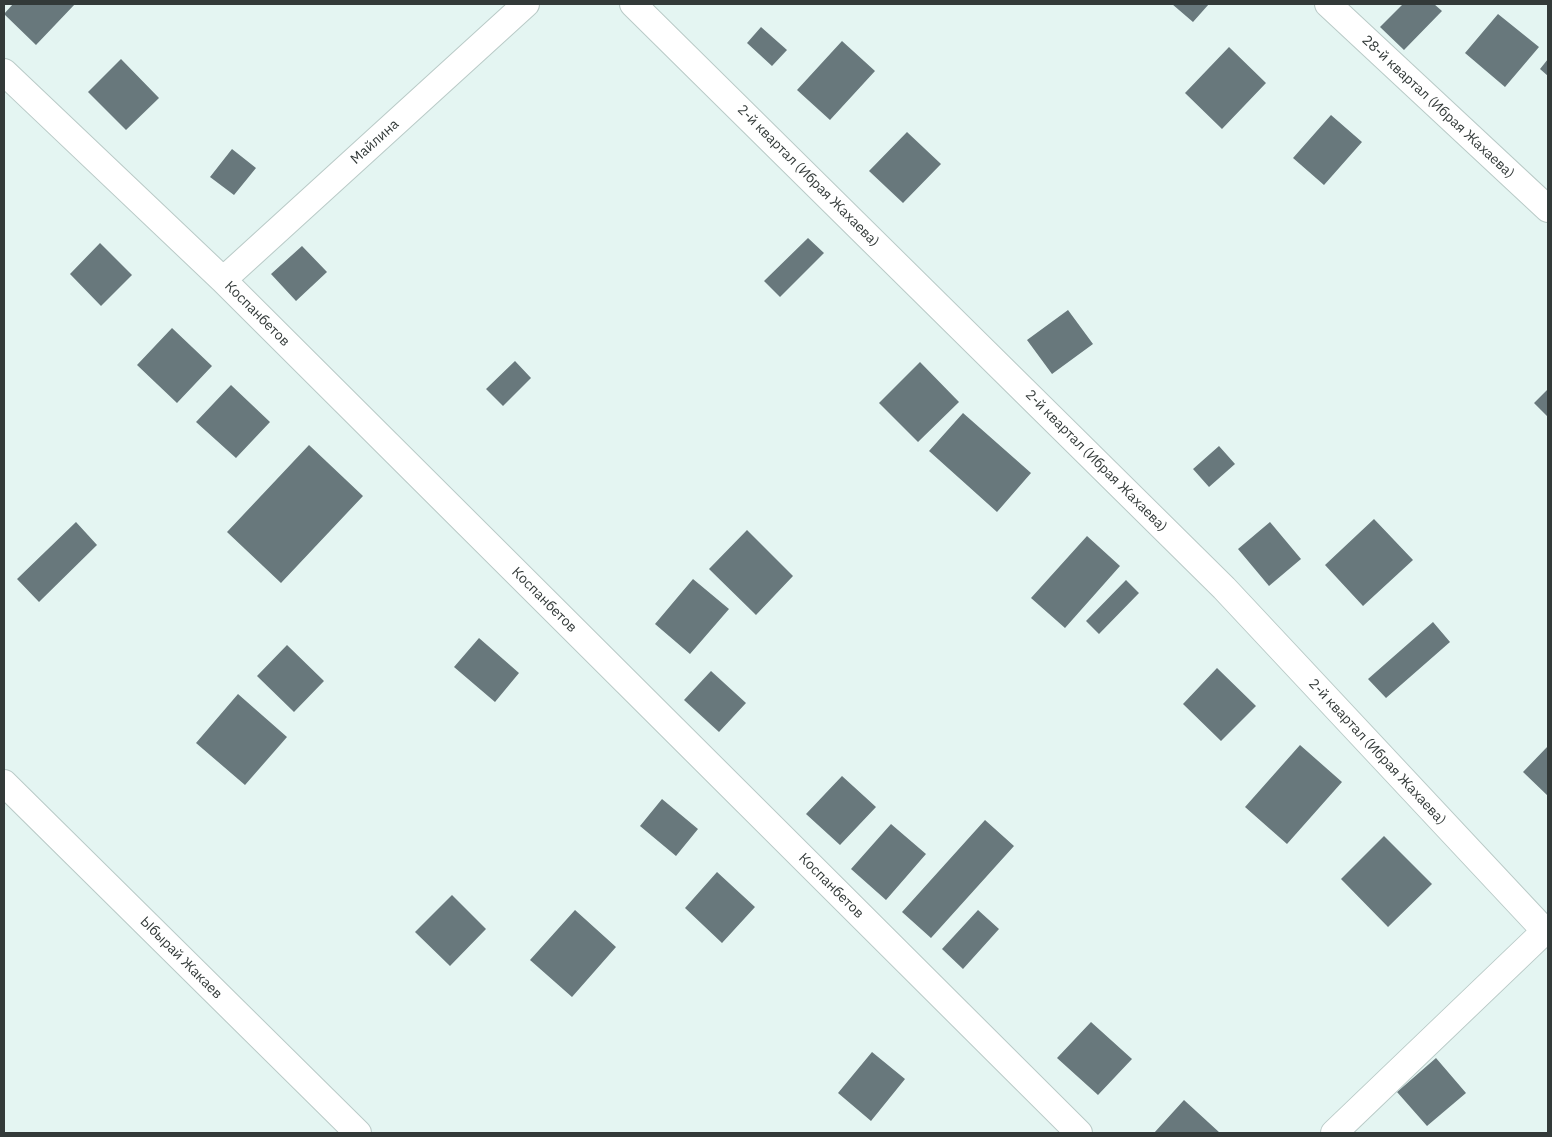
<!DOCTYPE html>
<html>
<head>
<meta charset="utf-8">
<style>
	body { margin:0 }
	#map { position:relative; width:1552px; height:1137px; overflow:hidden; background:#e4f5f2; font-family:"IBM Plex Sans",sans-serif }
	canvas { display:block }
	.frame { position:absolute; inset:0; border:5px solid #333a39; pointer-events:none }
</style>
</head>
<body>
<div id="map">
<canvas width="1552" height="1137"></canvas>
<div class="frame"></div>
</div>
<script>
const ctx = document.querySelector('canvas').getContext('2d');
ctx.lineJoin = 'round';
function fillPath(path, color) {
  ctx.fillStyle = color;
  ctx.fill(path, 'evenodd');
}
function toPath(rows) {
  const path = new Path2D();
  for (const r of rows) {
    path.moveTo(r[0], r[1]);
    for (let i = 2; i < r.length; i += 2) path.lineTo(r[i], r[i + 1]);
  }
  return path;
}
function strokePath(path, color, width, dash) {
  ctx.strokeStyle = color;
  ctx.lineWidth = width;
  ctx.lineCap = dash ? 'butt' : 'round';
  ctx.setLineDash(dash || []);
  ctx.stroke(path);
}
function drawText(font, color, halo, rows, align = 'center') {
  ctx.font = font + ' "IBM Plex Sans",sans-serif';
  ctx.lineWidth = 5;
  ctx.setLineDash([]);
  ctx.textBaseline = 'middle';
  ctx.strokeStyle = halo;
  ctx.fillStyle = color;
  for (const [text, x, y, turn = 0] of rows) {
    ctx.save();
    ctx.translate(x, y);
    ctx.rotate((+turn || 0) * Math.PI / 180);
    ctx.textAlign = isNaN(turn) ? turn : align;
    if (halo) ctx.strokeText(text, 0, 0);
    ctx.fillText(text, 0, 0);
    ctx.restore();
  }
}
const building = toPath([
	[13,4,75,4,36,45,4,14],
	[1172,4,1209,4,1193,22],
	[1403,4,1434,4,1442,11,1404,50,1380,27],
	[1498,14,1539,47,1505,87,1465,53],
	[761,27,787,50,772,66,747,43],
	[842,41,875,71,830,120,797,90],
	[1229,47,1266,83,1222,129,1185,93],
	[121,59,159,98,126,130,88,92],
	[1548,59,1548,76,1540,69],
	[1331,115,1362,142,1324,185,1293,158],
	[907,132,941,164,903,203,869,171],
	[232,149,256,168,234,195,210,177],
	[808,238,824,253,780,297,764,281],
	[100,243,132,275,101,306,70,274],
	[302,246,327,272,296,301,271,274],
	[1068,310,1093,344,1052,374,1027,340],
	[172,328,212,366,177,403,137,365],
	[515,361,531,378,503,406,486,389],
	[920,362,959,402,918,442,879,403],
	[231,385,270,422,236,458,196,422],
	[1548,389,1548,417,1534,403],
	[963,413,1031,473,997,512,929,451],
	[309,445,363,496,281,583,227,532],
	[1219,446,1235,464,1209,487,1193,469],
	[1374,519,1413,560,1363,606,1325,565],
	[76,522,97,545,39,602,17,579],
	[1270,522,1301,559,1269,586,1238,549],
	[747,530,793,576,756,615,709,569],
	[1087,536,1120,566,1065,628,1031,598],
	[693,579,729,609,690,654,655,624],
	[1126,580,1139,593,1099,634,1086,621],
	[1433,622,1450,642,1386,698,1368,679],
	[479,638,519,673,495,702,454,667],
	[287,645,324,681,294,712,257,676],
	[1217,668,1256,706,1221,741,1183,704],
	[711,671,746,703,719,732,684,700],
	[238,694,287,737,245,785,196,743],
	[1300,745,1342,782,1287,844,1245,807],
	[1548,746,1548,796,1523,772],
	[842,776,876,807,840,845,806,814],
	[662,799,698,829,676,856,640,826],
	[985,820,1014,846,931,938,902,912],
	[891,824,926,854,886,900,851,869],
	[1384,836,1432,884,1388,927,1341,879],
	[717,872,755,907,722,943,685,908],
	[452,895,486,929,450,966,415,932],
	[575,910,616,947,572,997,530,960],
	[978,910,999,929,963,969,942,949],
	[1091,1022,1132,1059,1098,1095,1057,1058],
	[872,1052,905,1079,871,1121,838,1093],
	[1436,1058,1466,1093,1427,1126,1397,1092],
	[1184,1100,1220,1133,1154,1133]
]);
const minor = toPath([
	[633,4,1224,588,1545,931],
	[1328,4,1548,209],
	[4,72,223,280,1079,1133],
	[223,280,526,4],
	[4,783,358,1133],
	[1334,1133,1548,928]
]);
const streetNames = [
	["28-й квартал (Ибрая Жахаева)",1438,107,43],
	["Майлина",375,142,-42],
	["2-й квартал (Ибрая Жахаева)",808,176,45],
	["Коспанбетов",257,314,45],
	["2-й квартал (Ибрая Жахаева)",1096,461,45],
	["Коспанбетов",544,600,45],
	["2-й квартал (Ибрая Жахаева)",1377,752,47],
	["Коспанбетов",831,886,45],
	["Ыбырай Жакаев",181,958,45]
];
fillPath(building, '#68787c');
strokePath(minor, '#b9cac7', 28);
strokePath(minor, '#fff', 26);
drawText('14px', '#333a39', '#fff', streetNames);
</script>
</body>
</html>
